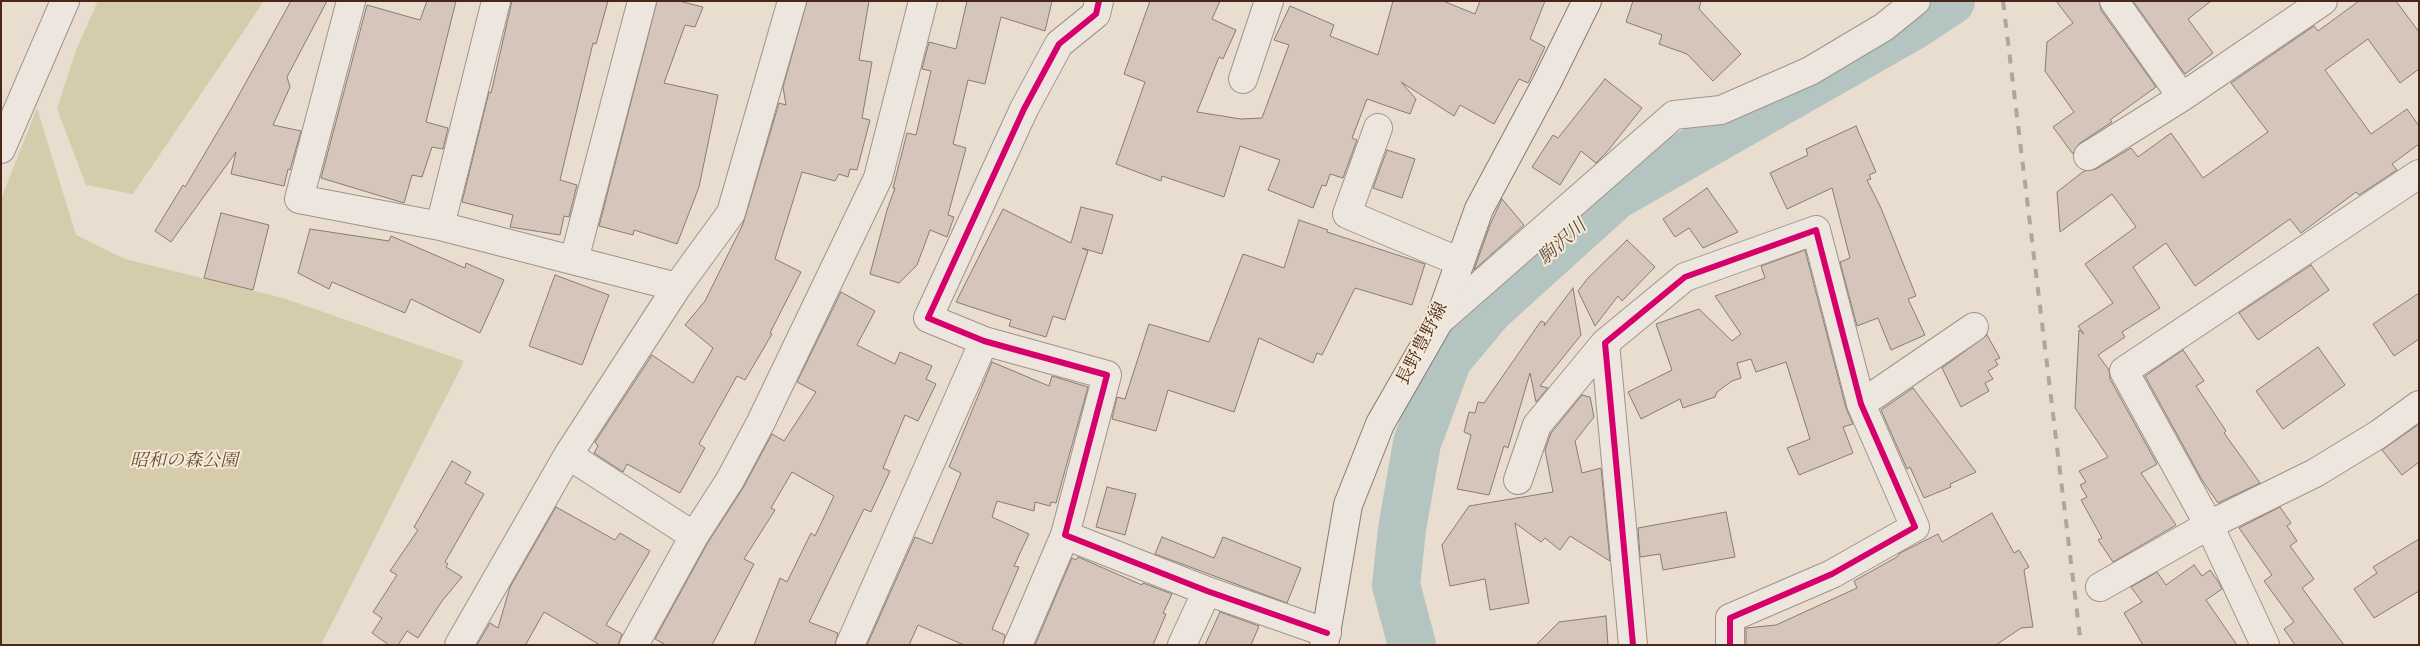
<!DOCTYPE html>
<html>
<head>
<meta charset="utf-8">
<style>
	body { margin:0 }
	#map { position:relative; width:2420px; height:646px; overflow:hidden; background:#e8ddce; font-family:Cardo,serif }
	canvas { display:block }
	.frame { position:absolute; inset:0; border:2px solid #492717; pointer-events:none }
</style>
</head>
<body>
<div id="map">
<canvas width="2420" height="646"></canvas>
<div class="frame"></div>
</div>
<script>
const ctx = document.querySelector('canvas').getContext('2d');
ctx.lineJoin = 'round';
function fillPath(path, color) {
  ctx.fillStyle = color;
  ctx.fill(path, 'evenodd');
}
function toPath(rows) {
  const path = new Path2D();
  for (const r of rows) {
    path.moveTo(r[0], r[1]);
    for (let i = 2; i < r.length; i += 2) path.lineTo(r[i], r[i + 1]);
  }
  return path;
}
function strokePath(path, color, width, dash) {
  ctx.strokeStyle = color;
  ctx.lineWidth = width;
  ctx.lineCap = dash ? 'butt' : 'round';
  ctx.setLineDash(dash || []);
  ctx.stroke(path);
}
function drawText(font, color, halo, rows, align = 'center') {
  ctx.font = font + ' Cardo,"Noto Serif JP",serif';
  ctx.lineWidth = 4;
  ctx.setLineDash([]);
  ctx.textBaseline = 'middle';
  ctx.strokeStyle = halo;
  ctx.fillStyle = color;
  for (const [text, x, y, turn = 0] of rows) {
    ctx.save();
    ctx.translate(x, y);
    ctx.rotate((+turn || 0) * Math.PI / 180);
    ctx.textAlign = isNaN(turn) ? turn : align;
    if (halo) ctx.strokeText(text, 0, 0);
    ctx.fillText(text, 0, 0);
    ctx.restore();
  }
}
const green = toPath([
	[98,1,264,1,133,194,86,185,57,109,76,50],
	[37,108,76,235,125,259,283,298,464,361,321,645,1,645,1,199]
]);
const river = toPath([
	[1412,645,1396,585,1402,529,1417,443,1448,359,1489,310,1615,196,1913,26,1951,1]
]);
const building = toPath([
	[291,1,327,1,287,77,290,87,273,125,301,131,290,170,288,169,284,186,231,174,236,152,171,242,155,231,183,185,185,187,230,111,291,1],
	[427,1,456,1,426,122,448,128,443,149,432,147,422,177,412,175,404,203,321,178,367,5,420,20,427,1],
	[512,1,608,1,596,44,593,43,560,180,577,185,569,217,564,216,560,235,510,227,513,215,462,202,489,92,491,93,512,1],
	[657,1,679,1,703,7,695,27,685,25,664,83,718,95,699,187,677,244,634,230,633,235,599,226,657,1],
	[807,1,869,1,859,60,872,62,862,118,870,120,857,170,850,169,848,177,839,174,835,181,802,172,775,259,801,272,770,333,772,334,745,380,737,376,699,444,705,448,680,493,627,464,623,472,594,453,598,446,595,442,652,355,693,383,713,348,685,325,705,301,743,224,779,103,786,105,783,87,807,1],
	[967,1,1052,1,1045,31,1001,17,985,84,968,80,953,144,966,148,948,215,954,217,947,237,930,230,917,265,899,283,870,274,887,210,895,188,893,188,907,133,916,135,931,71,922,69,929,42,956,49,967,1],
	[1150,1,1220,1,1212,19,1236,30,1223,59,1219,57,1197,112,1241,119,1262,118,1289,45,1274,40,1290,6,1334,25,1330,36,1378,55,1393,1,1443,1,1475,14,1480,1,1545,1,1530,39,1545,47,1528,83,1519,79,1494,124,1460,105,1454,116,1401,82,1416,99,1410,114,1367,99,1352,138,1357,140,1343,178,1330,174,1326,186,1322,185,1313,208,1268,190,1280,160,1240,146,1224,197,1162,176,1161,181,1116,164,1145,82,1124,74,1150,1],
	[1633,1,1701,1,1699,9,1741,54,1713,81,1687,54,1659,44,1662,35,1626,22,1633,1],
	[2056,1,2099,1,2101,10,2156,87,2110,120,2112,122,2080,143,2073,154,2053,127,2074,112,2045,71,2047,42,2073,23,2056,1],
	[2133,1,2211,1,2188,19,2213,53,2185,74,2133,1],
	[2359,1,2396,1,2419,32,2419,69,2400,83,2368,39,2325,70,2371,134,2407,109,2419,126,2419,144,2392,164,2397,170,2359,195,2356,192,2301,233,2290,219,2195,286,2166,243,2133,267,2160,308,2122,332,2125,337,2098,355,2109,370,2110,379,2157,464,2141,473,2176,525,2113,562,2098,540,2102,538,2081,500,2087,497,2080,485,2086,482,2079,471,2108,457,2075,408,2079,330,2084,334,2078,326,2113,303,2085,264,2136,227,2112,194,2060,232,2057,192,2084,171,2096,169,2131,148,2138,157,2171,133,2203,178,2268,132,2231,83,2314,26,2318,31,2359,1],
	[1605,79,1642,108,1606,153,1596,163,1581,151,1560,185,1532,167,1553,135,1558,138,1605,79],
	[1856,126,1876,172,1869,175,1871,179,1867,180,1881,208,1916,296,1908,299,1925,335,1891,350,1878,318,1857,326,1840,262,1850,258,1832,188,1787,209,1770,173,1808,155,1806,149,1856,126],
	[1387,150,1415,159,1402,198,1373,188,1387,150],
	[1707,188,1738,232,1703,248,1689,228,1675,237,1663,219,1707,188],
	[1502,199,1524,225,1474,270,1490,225,1502,199],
	[1081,207,1113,215,1102,254,1082,248,1088,251,1065,320,1053,316,1046,337,1009,326,1011,320,956,302,1003,209,1071,243,1081,207],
	[221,213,269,225,253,290,204,278,221,213],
	[1299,220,1328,230,1327,232,1425,264,1412,305,1355,288,1322,355,1317,353,1313,363,1259,338,1234,412,1168,390,1156,431,1112,419,1117,397,1125,399,1149,324,1209,342,1243,254,1284,268,1299,220],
	[310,229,389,241,391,236,465,268,466,263,504,280,480,333,411,299,405,313,332,282,329,289,298,273,310,229],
	[1627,240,1655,267,1622,301,1618,296,1595,326,1578,291,1588,278,1627,240],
	[1805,250,1846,408,1853,424,1843,427,1853,453,1799,475,1787,448,1810,439,1786,362,1756,372,1751,359,1737,363,1741,378,1732,381,1717,392,1715,397,1683,408,1680,399,1641,419,1628,392,1672,370,1656,324,1699,309,1732,341,1741,334,1715,296,1765,278,1761,266,1805,250],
	[2311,265,2329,290,2258,340,2239,313,2311,265],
	[555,275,609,295,582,365,529,346,555,275],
	[1573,288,1581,335,1540,386,1548,388,1536,402,1530,373,1508,448,1504,446,1489,495,1457,489,1471,435,1464,432,1469,412,1475,413,1478,402,1484,403,1541,321,1545,323,1544,326,1573,288],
	[841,292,875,311,857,345,895,364,900,352,932,366,926,379,936,384,918,421,905,415,883,468,890,471,871,512,864,509,809,622,838,633,835,645,754,645,780,578,787,582,811,533,815,536,834,496,792,472,771,508,775,510,744,559,754,564,712,645,666,645,655,639,707,544,743,488,772,434,784,441,816,392,797,382,841,292],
	[2419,293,2419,339,2394,356,2373,324,2419,293],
	[1987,335,2000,358,1995,360,1998,365,1988,371,1993,379,1985,383,1989,391,1961,407,1942,368,1987,335],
	[2318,347,2345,385,2283,429,2256,391,2318,347],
	[2183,350,2204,381,2196,386,2226,431,2224,433,2260,483,2218,503,2202,480,2145,376,2183,350],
	[992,362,1049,386,1052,376,1088,387,1056,503,1051,502,1050,506,1035,502,1034,511,997,501,992,517,1029,534,1014,566,1019,567,992,629,1005,635,1003,645,964,645,918,625,909,645,867,645,915,537,932,544,961,473,949,467,992,362],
	[1913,388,1976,472,1950,484,1951,487,1924,498,1910,467,1907,469,1881,410,1913,388],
	[1582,395,1590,397,1594,417,1575,441,1582,473,1601,468,1610,561,1570,536,1560,550,1545,538,1541,542,1515,523,1529,603,1490,610,1485,579,1450,586,1442,545,1469,506,1553,492,1545,450,1551,433,1582,395],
	[2419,424,2419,462,2402,475,2382,450,2419,424],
	[452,461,471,472,465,483,484,494,445,562,448,564,446,567,462,577,442,601,418,638,407,631,398,645,389,645,372,633,382,618,373,612,397,575,390,571,418,530,414,527,452,461],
	[1107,487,1136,494,1125,535,1096,527,1107,487],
	[556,507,615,540,620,533,650,551,606,625,622,634,618,645,600,645,544,612,526,644,527,645,477,645,490,623,498,628,510,587,556,507],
	[2280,507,2291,523,2287,526,2297,541,2290,546,2314,579,2302,588,2344,645,2295,645,2284,629,2294,622,2264,581,2272,575,2239,528,2280,507],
	[1726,512,1735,557,1663,570,1660,554,1640,557,1638,528,1726,512],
	[1992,513,2014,553,2019,550,2029,567,2024,570,2033,627,2021,628,1996,645,1746,645,1746,628,1776,625,1857,588,1854,581,1897,557,1900,553,1938,534,1942,542,1992,513],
	[1162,537,1214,558,1223,537,1301,568,1287,603,1155,554,1162,537],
	[2419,539,2419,591,2374,618,2354,589,2377,573,2373,567,2419,539],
	[1078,557,1142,585,1143,583,1172,594,1163,613,1166,614,1153,645,1035,645,1072,558,1076,560,1078,557],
	[2194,565,2202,576,2210,570,2219,583,2222,589,2206,600,2237,645,2143,645,2124,613,2142,602,2131,587,2157,572,2166,585,2194,565],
	[1220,612,1259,626,1251,645,1205,645,1220,612],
	[1606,616,1608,645,1536,645,1559,622,1606,616]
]);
const minor = toPath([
	[351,1,299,199,440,226,677,287],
	[1099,1,1096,14,1059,44,1024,109,928,318,984,341,1107,375,1065,535,1207,591,1327,633],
	[2114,1,2182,97],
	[1243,79,1269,1],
	[1378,128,1347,214,1460,262],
	[2088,156,2182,97,2323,1],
	[440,226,496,1],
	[574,260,642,1],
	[1439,321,1674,115,1721,110,1810,71,1884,27,1916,1],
	[1861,404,1974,327],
	[568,455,694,536],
	[1518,480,1537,425,1605,343],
	[2100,587,2209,525,2315,473,2379,434,2419,405],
	[459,645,568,455,677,287,731,213,792,1],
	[634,645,694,536,730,480,761,422,878,178,923,1],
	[850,645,984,341],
	[1018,645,1065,535],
	[1182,645,1207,591],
	[1633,645,1605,343,1685,277,1816,230,1861,404,1915,527,1832,574,1730,618,1730,645],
	[2265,645,2209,525,2124,371,2419,174]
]);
const tertiary = toPath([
	[1,149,65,1]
]);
const secondary = toPath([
	[1324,645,1348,505,1380,424,1439,321,1479,209,1547,82,1587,1]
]);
const rail = toPath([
	[2003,1,2081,645]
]);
const cycleway = toPath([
	[1099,1,1096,14,1059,44,1024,109,928,318,984,341,1107,375,1065,535,1207,591,1327,633],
	[1633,645,1605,343,1685,277,1816,230,1861,404,1915,527,1832,574,1730,618,1730,645]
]);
const streetNames = [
	["長野豊野線",1423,344,-63]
];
const parkNames = [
	["昭和の森公園",184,462]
];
const waterNames = [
	["駒沢川",1563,243,-42]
];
fillPath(green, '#d4ccab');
strokePath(river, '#b4c5c1', 48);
fillPath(building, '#d5c5ba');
strokePath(building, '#887c72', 1);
strokePath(minor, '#9f948a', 30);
strokePath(tertiary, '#9f948a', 30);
strokePath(secondary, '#887c72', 30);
strokePath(minor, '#ece6df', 28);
strokePath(tertiary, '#ece6df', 28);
strokePath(secondary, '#ece6df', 28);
strokePath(rail, '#afa79f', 4, [9, 9]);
strokePath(cycleway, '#d6006c', 6);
drawText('18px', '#492717', '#f7ead8', streetNames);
drawText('italic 18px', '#684d35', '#f7ead8', parkNames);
drawText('italic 19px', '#5e4c40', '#f7ead8', waterNames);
</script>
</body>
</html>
